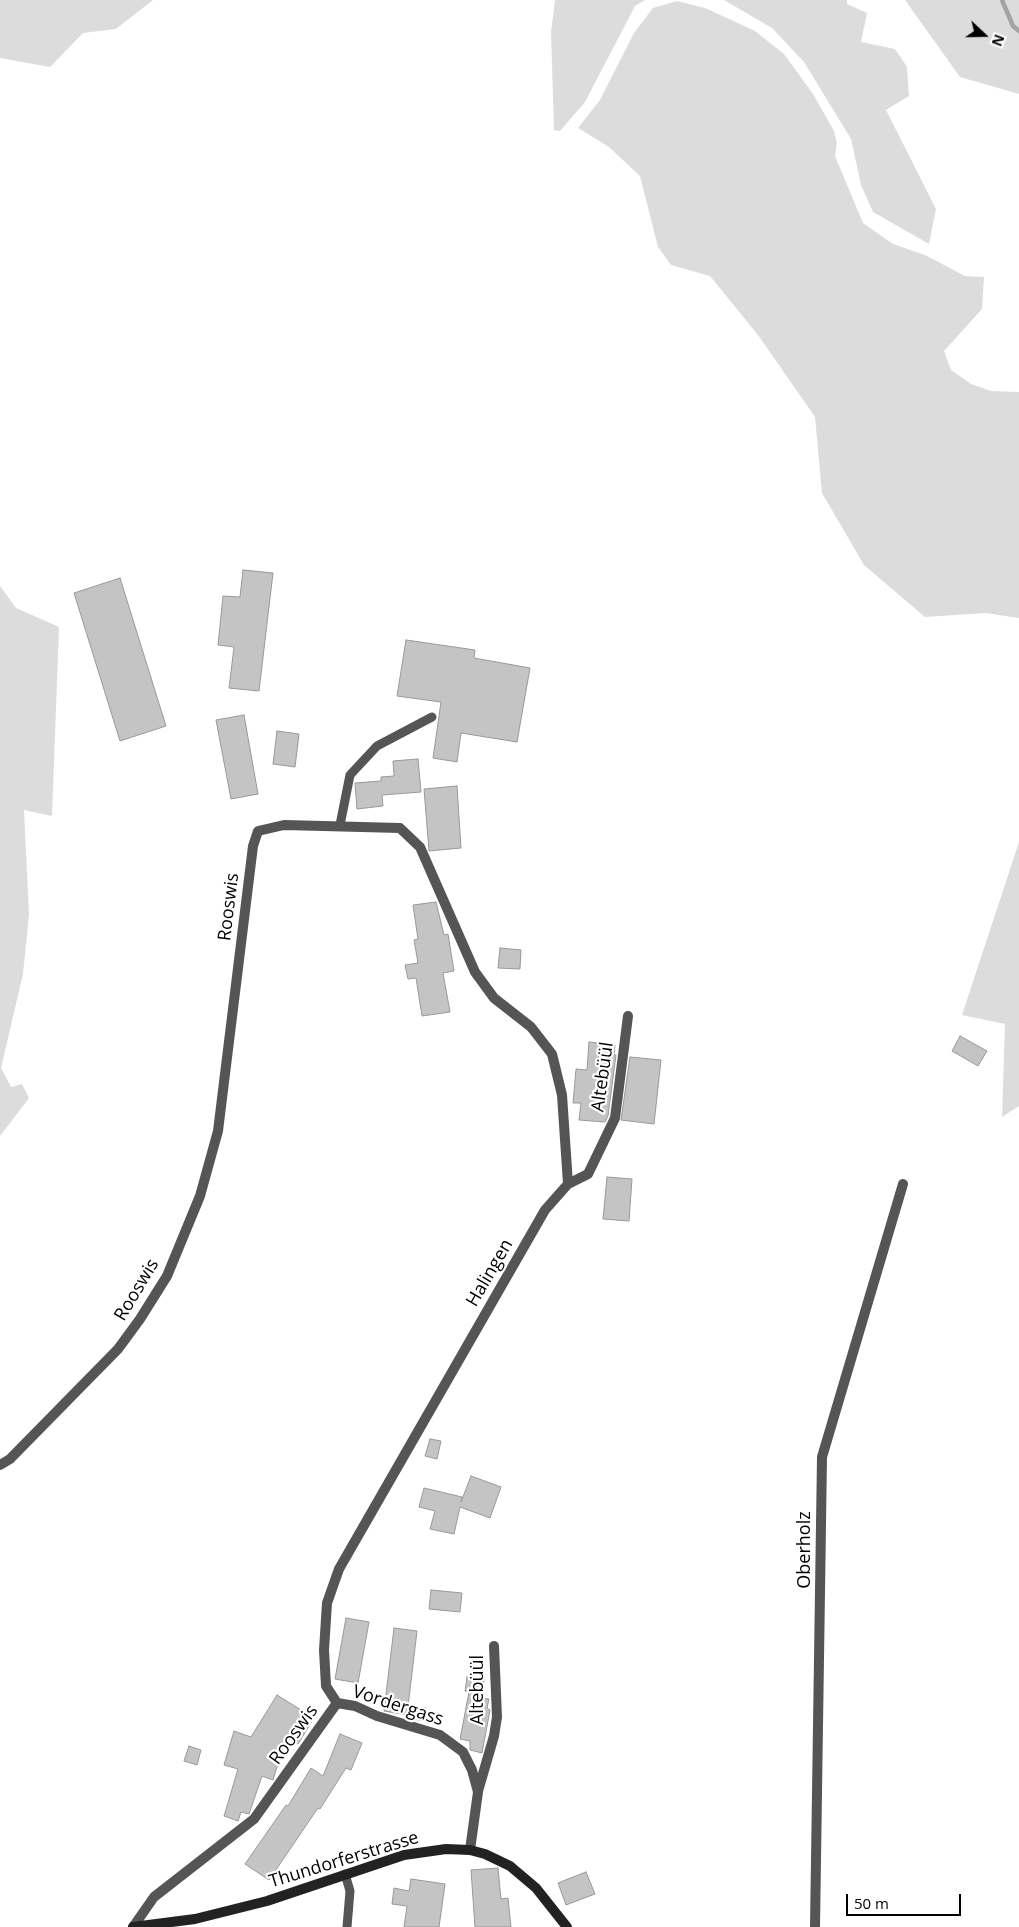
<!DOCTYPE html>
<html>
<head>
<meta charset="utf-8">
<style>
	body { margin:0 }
	#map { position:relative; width:1019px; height:1927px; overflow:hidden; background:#fff; font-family:"Open Sans",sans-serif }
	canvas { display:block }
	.north { position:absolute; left:959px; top:10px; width:50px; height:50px; -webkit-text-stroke:4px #fff; paint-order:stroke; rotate:111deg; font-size:14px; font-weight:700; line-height:20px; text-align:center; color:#000 }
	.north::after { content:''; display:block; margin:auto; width:18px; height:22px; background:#000; clip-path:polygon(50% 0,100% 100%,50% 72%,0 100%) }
	.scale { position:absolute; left:846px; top:1894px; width:115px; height:22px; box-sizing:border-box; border:2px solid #000; border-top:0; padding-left:6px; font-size:15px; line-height:18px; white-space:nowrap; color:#000; -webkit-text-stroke:4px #fff; paint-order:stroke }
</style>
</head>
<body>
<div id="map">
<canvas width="1019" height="1927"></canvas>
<div class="north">N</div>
<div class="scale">50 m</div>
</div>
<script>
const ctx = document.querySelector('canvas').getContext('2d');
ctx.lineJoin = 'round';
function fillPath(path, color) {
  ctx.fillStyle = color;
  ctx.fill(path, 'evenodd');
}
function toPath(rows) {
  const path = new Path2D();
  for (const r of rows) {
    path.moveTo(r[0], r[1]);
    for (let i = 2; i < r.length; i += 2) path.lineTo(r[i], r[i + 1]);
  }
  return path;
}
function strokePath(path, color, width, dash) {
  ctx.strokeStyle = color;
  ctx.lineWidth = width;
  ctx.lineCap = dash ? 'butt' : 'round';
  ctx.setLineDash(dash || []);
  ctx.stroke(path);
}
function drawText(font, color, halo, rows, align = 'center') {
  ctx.font = font + ' "Open Sans",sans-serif';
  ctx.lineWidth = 4.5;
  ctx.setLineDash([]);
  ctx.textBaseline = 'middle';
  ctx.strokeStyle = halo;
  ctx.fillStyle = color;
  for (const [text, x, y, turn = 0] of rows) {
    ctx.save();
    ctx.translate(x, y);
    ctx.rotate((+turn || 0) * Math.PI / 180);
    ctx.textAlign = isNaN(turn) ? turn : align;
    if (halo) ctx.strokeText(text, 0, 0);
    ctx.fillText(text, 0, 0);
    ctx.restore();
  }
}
const green = toPath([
	[0,0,153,0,116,29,83,33,50,67,0,58],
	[555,0,645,0,635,6,585,102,560,131,554,130,551,32],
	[724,0,847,0,847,4,867,13,861,42,895,49,907,67,909,96,886,110,936,209,929,244,873,212,861,185,851,139,804,62,772,28],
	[905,0,1019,0,1019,94,960,77],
	[677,1,705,8,755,31,784,54,813,94,834,131,837,143,835,156,863,223,893,244,925,255,965,276,984,277,982,309,944,351,951,370,971,384,991,391,1019,392,1019,618,985,613,925,617,864,565,822,493,815,417,758,335,710,276,671,265,658,247,640,176,609,147,578,128,600,100,634,33,653,8],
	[0,586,16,608,59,627,52,816,24,810,29,915,23,974,1,1068,11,1087,22,1084,29,1098,0,1136],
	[1019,842,1019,1106,1002,1117,1005,1024,962,1015]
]);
const stream = toPath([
	[1002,0,1013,26,1019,31]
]);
const building = toPath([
	[243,570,273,573,259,691,229,688,234,647,218,645,223,596,240,597,243,570],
	[120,578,166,726,120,741,74,593,120,578],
	[406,640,475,650,474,658,530,668,517,742,461,733,457,762,433,758,441,702,397,696,406,640],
	[244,715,258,794,231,799,216,720,244,715],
	[277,731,299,734,295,767,273,764,277,731],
	[418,759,421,792,382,795,383,806,357,809,355,783,381,781,381,777,394,776,393,761,418,759],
	[457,786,461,848,429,851,424,789,457,786],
	[436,902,444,935,448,934,454,971,443,973,450,1012,422,1016,416,978,408,979,405,965,418,963,414,940,418,939,413,905,436,902],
	[500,948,521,950,520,969,498,968,500,948],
	[960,1036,987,1051,978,1066,952,1051,960,1036],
	[589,1042,615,1045,614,1055,616,1055,608,1116,605,1122,579,1120,581,1103,573,1103,576,1069,587,1070,589,1042],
	[630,1057,661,1060,654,1124,621,1120,630,1057],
	[607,1177,632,1179,629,1221,603,1219,607,1177],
	[430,1439,441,1441,437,1459,425,1456,430,1439],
	[471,1476,501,1487,490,1518,460,1507,454,1534,430,1529,435,1511,419,1507,424,1488,462,1497,461,1502,471,1476],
	[431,1590,462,1593,460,1612,429,1609,431,1590],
	[346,1618,369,1622,358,1683,335,1679,346,1618],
	[394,1628,417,1631,407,1715,384,1711,394,1628],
	[467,1677,484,1679,482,1698,489,1699,487,1708,490,1710,482,1753,470,1750,470,1741,460,1739,469,1692,465,1691,467,1677],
	[277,1695,314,1718,298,1744,286,1737,273,1780,262,1776,249,1814,241,1812,238,1821,224,1816,238,1769,224,1765,234,1731,251,1737,277,1695],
	[414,1707,426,1708,425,1721,412,1719,414,1707],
	[340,1734,362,1743,351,1770,346,1768,320,1809,318,1808,269,1880,245,1864,286,1805,288,1806,311,1768,323,1776,340,1734],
	[189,1746,201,1750,197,1765,184,1761,189,1746],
	[498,1868,501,1899,508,1898,511,1927,475,1927,471,1870,498,1868],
	[586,1872,595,1894,566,1905,558,1883,586,1872],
	[411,1879,445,1884,439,1927,404,1927,407,1906,392,1904,394,1888,409,1891,411,1879]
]);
const lane = toPath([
	[340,825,350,775,377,746,432,717],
	[345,1874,350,1891,347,1927]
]);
const street = toPath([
	[0,1465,10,1459,118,1349,140,1319,167,1276,200,1196,218,1131,253,846,258,831,284,825,400,828,420,847,475,972,494,998,531,1027,552,1054,562,1095,568,1184],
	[337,1703,326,1686,324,1650,327,1603,339,1569,545,1210,568,1184,588,1174,615,1118,628,1016],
	[337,1703,355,1706,377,1716,440,1735,463,1752,472,1770,478,1792,470,1850],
	[478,1791,494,1736,497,1717,494,1646],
	[133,1927,154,1897,254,1819,337,1703],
	[815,1927,822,1457,903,1184]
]);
const secondary = toPath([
	[133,1927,195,1919,267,1901,404,1855,446,1849,470,1850,485,1854,510,1866,536,1888,567,1927]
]);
const streetNames = [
	["Rooswis",229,907,-83],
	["Altebüül",603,1077,-82],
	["Halingen",490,1273,-60],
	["Rooswis",137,1290,-59],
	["Oberholz",805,1550,-90],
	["Altebüül",478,1690,-90],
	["Vordergass",398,1706,18],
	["Rooswis",294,1735,-54],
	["Thundorferstrasse",344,1860,-17]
];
fillPath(green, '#dcdcdc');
strokePath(stream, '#a3a3a3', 4.5);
fillPath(building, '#c4c4c4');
strokePath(building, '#999', 1);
strokePath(lane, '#555', 9);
strokePath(street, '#555', 10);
strokePath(secondary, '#222', 10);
drawText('18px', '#000', '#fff', streetNames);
</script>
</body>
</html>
